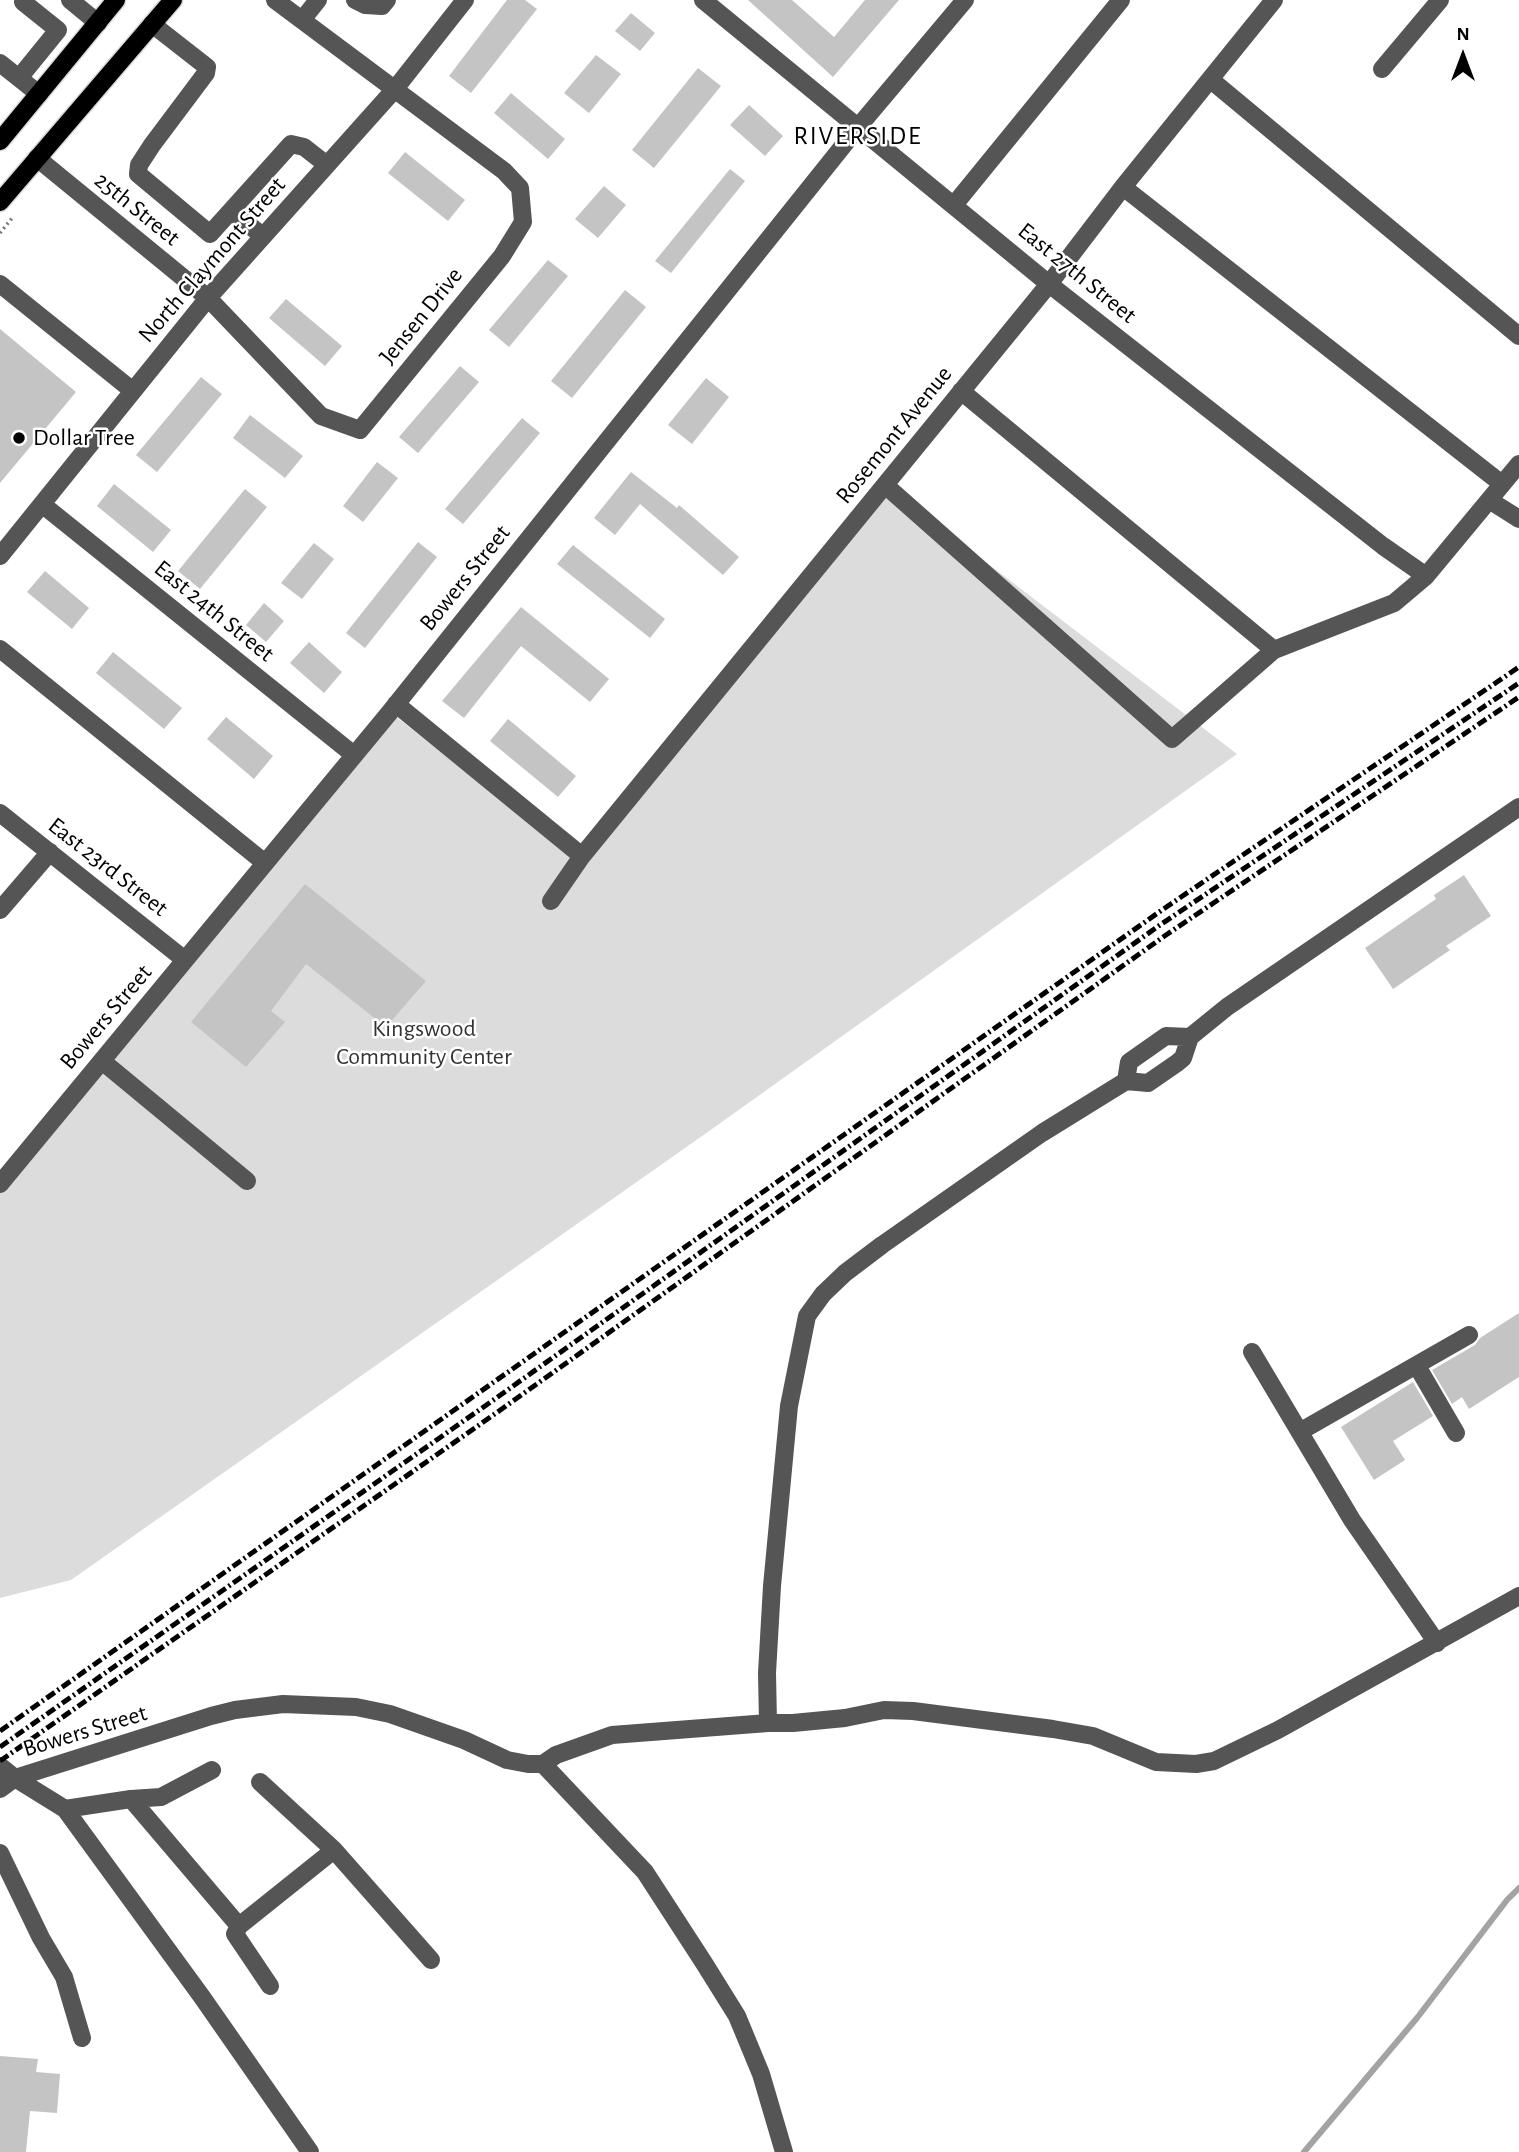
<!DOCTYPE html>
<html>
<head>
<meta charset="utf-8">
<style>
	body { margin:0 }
	#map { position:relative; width:1519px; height:2152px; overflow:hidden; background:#fff; font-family:"Alegreya Sans",sans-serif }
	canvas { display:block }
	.north { position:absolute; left:1428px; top:21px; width:70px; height:70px; -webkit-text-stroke:5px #fff; paint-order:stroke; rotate:0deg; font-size:19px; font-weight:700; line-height:28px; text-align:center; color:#000 }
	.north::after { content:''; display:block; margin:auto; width:24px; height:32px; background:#000; clip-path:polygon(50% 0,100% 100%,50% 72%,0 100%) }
</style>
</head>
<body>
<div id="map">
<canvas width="1519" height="2152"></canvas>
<div class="north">N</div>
</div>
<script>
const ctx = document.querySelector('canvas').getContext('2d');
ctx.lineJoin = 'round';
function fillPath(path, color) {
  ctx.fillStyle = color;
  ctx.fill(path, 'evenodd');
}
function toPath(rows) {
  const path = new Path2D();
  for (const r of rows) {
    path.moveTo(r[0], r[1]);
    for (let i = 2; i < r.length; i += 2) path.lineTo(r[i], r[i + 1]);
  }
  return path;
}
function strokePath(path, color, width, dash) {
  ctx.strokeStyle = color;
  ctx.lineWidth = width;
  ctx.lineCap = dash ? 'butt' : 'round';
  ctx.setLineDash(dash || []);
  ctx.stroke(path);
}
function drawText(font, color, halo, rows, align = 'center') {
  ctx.font = font + ' "Alegreya Sans",sans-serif';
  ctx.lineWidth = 5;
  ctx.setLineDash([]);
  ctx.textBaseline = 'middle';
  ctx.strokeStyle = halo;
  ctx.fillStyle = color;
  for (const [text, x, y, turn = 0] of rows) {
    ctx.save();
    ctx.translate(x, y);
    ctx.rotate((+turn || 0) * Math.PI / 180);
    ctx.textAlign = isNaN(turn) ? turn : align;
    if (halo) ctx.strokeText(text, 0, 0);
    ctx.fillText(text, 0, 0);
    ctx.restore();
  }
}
const green = toPath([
	[885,485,1237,754,712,1129,71,1580,0,1598,0,1193,390,712,578,861]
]);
const stream = toPath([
	[1304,2152,1417,2018,1507,1900,1519,1888]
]);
const building = toPath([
	[507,0,525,0,537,9,471,93,449,76],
	[748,0,792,0,834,37,865,0,899,0,833,77],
	[631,13,655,33,640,51,615,31],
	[596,55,621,74,589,113,564,93],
	[698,68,721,86,654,168,632,150],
	[511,93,565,139,548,159,494,113],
	[749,105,783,136,765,156,730,125],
	[405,152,465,200,448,221,388,173],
	[730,169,745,181,671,273,655,261],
	[604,186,626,205,598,238,575,219],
	[548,260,568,276,509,347,489,330],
	[625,290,646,307,572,398,551,381],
	[286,299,342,346,325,366,269,318],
	[0,329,76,392,0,483],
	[460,366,479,382,418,453,399,437],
	[201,377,222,394,157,472,136,455],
	[706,378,729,397,692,444,668,425],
	[250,415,303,456,285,478,233,438],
	[522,418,540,433,463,524,445,509],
	[377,462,398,478,363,522,343,506],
	[631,472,677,508,679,505,739,557,723,575,640,504,615,535,594,518],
	[114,484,171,530,153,552,97,506],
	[245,489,267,507,200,589,178,571],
	[418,542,437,557,365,648,346,633],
	[314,543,334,559,302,599,281,583],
	[573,545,665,619,650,638,557,564],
	[45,571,89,608,72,629,27,592],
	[264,603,284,621,266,642,246,625],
	[521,607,609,679,590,702,521,646,464,718,442,701],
	[309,642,342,672,324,693,290,663],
	[113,652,182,708,164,729,96,673],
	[226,717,273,756,254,779,207,739],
	[508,719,576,776,558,797,490,741],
	[1464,875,1491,916,1446,946,1450,950,1393,989,1365,948,1436,899,1434,895],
	[305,884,426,981,386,1027,306,964,271,1011,285,1022,246,1067,191,1022],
	[1519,1313,1519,1377,1469,1409,1462,1397,1452,1404,1432,1370,1475,1345,1480,1338],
	[1413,1382,1433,1416,1393,1441,1405,1460,1374,1480,1341,1427],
	[0,2056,38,2059,36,2072,60,2074,57,2113,30,2111,26,2152,0,2152]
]);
const path = toPath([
	[0,233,13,217]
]);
const minor = toPath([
	[70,0,98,23],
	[355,0,365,5,382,6,387,0],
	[703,0,1049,284,1383,546,1426,576],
	[302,20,318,0],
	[152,24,207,67,206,73,152,145,139,165,138,174,210,234,291,144,304,147,327,165],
	[0,63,39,94],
	[1382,69,1440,0],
	[19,78,58,30,23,2],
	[1211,80,1519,336],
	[37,158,208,298,321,416,360,430,502,256,523,222,520,188,504,171,275,0],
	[1123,187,1502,484],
	[954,205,1121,0],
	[232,212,263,236],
	[0,284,133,391],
	[961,391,1274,650],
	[885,485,1172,739,1274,650,1394,603,1426,576,1519,464],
	[1489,500,1519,519],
	[43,505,354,755],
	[0,556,208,298,395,89,465,0],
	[0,649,265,863],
	[396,704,582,856],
	[0,813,185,960],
	[551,901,582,856,1049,284,1123,187,1274,0],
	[0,910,50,852],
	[102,1061,247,1181],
	[1126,1081,1129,1062,1166,1036,1190,1037],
	[0,1184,390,712,859,126,965,0],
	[1252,1352,1352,1520,1437,1643],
	[1417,1366,1456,1433],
	[1301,1431,1469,1335],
	[768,1723,767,1673,772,1586,789,1406,807,1316,823,1294,845,1273,882,1245,1042,1133,1126,1081,1148,1083,1177,1063,1183,1058,1190,1037,1227,1007,1519,807],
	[543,1764,645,1872,704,1963,737,2016,761,2074,784,2152],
	[0,1766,15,1778,65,1809,202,1997,310,2152],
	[260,1782,334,1850],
	[0,1789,15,1778,211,1716,235,1710,283,1704,356,1707,390,1714,464,1740,507,1760,528,1764,543,1764,556,1755,612,1735,768,1723,793,1723,845,1718,884,1710,913,1711,1053,1729,1093,1736,1156,1762,1196,1764,1214,1761,1278,1730,1519,1596],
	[131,1799,161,1797,212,1770],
	[65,1809,131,1799,239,1926,235,1934,270,1986],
	[0,1853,41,1938,64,1977,82,2038],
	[239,1926,334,1850,431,1960]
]);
const major = toPath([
	[0,141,116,0],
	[0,202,173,0]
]);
const rail = toPath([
	[0,1731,1162,910,1519,667],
	[0,1747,492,1401,1160,925,1519,683],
	[0,1761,499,1411,1166,935,1519,697]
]);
const markers = [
	[19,438,7,"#000"]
];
const streetNames = [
	["25th Street",137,209,39],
	["North Claymont Street",212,260,-49],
	["East 27th Street",1077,273,39],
	["Jensen Drive",421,316,-51],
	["Rosemont Avenue",894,435,-51],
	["Bowers Street",465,578,-51],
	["East 24th Street",214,611,39],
	["East 23rd Street",108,867,38],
	["Bowers Street",106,1017,-50],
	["Bowers Street",85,1731,-17]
];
const poiNames = [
	["Dollar Tree",33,438]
];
const parkNames = [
	["Kingswood",424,1029],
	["Community Center",424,1057]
];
const neighbourhoodNames = [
	["RIVERSIDE",858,136]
];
fillPath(green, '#dcdcdc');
strokePath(stream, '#a3a3a3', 6);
fillPath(building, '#c4c4c4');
strokePath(major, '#dbdbdb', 21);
strokePath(path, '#777', 3.5, [2, 3.5]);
strokePath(minor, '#555', 18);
strokePath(major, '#000', 18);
strokePath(rail, '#000', 5, [10, 3.5, 2, 3.5]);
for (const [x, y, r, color] of markers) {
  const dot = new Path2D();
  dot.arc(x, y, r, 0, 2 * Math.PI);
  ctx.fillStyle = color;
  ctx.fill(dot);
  strokePath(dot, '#fff', 2.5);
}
drawText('24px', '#000', '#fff', streetNames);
drawText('24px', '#000', '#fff', poiNames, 'left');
drawText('24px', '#333', '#fff', parkNames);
ctx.letterSpacing = '2px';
drawText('26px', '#000', '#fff', neighbourhoodNames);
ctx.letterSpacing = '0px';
</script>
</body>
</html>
